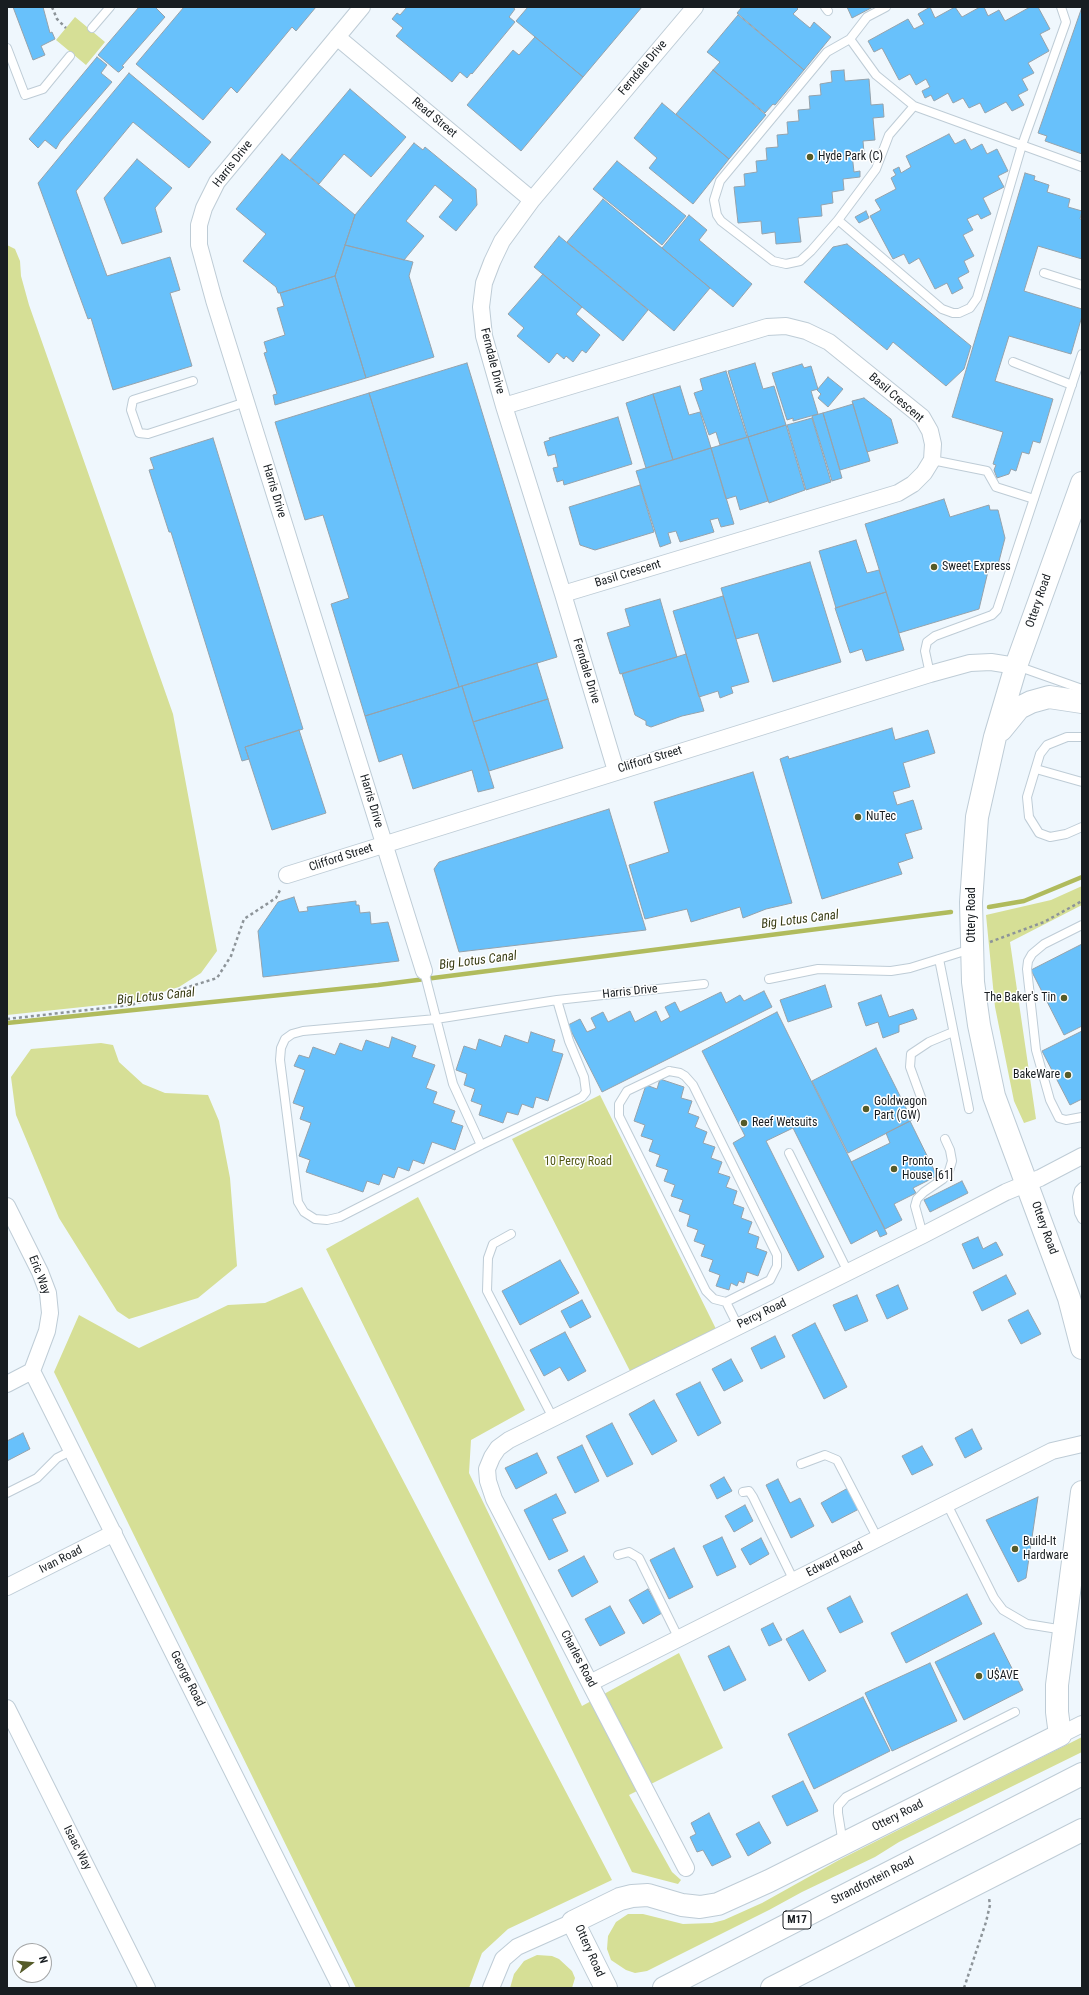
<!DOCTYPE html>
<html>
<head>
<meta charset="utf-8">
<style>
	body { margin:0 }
	#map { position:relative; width:1089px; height:1995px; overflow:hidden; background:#eff7fd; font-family:"Roboto Condensed",sans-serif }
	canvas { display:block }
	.frame { position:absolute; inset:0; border:8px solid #181d21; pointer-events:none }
	.north { position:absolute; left:12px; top:1943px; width:40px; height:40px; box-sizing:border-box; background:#fff; border:1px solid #a3a5a6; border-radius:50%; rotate:74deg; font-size:11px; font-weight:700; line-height:16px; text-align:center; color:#181d21 }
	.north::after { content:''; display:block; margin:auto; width:14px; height:18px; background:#555b29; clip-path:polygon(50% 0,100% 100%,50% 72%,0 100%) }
</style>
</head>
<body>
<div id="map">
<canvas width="1089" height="1995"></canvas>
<div class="frame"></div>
<div class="north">N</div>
</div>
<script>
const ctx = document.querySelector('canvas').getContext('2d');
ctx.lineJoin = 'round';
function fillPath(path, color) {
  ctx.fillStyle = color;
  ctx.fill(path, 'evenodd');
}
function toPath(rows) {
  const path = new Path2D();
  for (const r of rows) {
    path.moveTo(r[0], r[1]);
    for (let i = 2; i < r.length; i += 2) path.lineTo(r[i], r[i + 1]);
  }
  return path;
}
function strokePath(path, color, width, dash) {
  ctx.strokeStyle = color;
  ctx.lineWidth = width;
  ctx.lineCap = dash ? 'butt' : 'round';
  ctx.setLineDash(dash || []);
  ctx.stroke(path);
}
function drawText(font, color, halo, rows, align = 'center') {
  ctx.font = font + ' "Roboto Condensed",sans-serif';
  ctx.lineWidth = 3;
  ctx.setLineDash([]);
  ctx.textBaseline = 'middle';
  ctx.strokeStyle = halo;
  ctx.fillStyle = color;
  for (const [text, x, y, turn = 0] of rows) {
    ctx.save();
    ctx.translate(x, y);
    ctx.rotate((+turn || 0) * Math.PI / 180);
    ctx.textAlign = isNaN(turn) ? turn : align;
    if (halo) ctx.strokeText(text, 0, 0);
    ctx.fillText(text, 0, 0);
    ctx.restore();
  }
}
const green = toPath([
	[75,17,105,42,86,65,56,40],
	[7,245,15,249,20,261,21,276,29,305,173,714,217,951,201,973,179,987,130,1002,7,1015],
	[1082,886,1082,905,1010,942,1036,1119,1024,1123,1014,1101,995,1007,986,915,1051,900],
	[101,1043,113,1045,119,1062,143,1084,165,1093,208,1095,219,1121,230,1178,237,1266,198,1298,129,1319,117,1311,59,1218,16,1115,11,1077,31,1049],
	[600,1095,716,1329,630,1371,512,1139],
	[418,1197,525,1410,471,1440,469,1473,582,1706,679,1653,723,1748,629,1795,672,1872,681,1880,678,1884,632,1872,326,1249],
	[302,1287,612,1880,508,1929,482,1953,469,1988,356,1988,54,1372,79,1315,139,1348,228,1305,265,1303],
	[1082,1737,1082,1752,899,1842,875,1857,802,1892,769,1910,647,1971,635,1973,626,1970,611,1960,607,1949,608,1936,616,1922,628,1914,643,1914,683,1924,712,1923,724,1920,762,1903,839,1860],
	[537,1955,552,1956,559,1959,572,1971,575,1978,572,1988,510,1988,514,1974,524,1961]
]);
const stream = toPath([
	[989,907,1024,901,1082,877],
	[7,1023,378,985,951,912]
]);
const building = toPath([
	[13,7,43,7,50,33,52,32,55,39,41,46,45,55,33,60,13,7],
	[139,7,155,7,165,17,122,66,124,67,119,72,118,72,98,55,139,7],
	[184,7,316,7,296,31,292,27,237,93,231,87,203,120,136,64,184,7],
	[407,7,512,7,515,9,509,17,515,22,472,74,471,73,467,78,460,72,452,82,396,36,403,28,392,19,397,13,400,15,407,7],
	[528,7,642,7,583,77,516,21,528,7],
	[742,7,796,7,798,9,793,14,810,28,814,22,831,37,804,70,737,13,742,7],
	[847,7,873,7,852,18,847,7],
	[930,7,935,18,955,7,962,17,980,7,984,7,988,16,999,10,1005,21,1030,7,1038,7,1050,29,1040,34,1049,51,1028,63,1034,73,1022,79,1028,90,1018,95,1024,105,1012,111,1006,102,985,113,980,103,969,108,963,98,953,103,948,93,934,101,931,95,925,98,922,91,930,87,926,79,916,85,910,74,899,80,882,48,874,52,868,41,908,19,914,29,924,24,918,14,930,7],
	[1082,7,1082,154,1045,141,1047,136,1038,133,1082,7],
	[738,15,804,70,775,105,773,104,765,113,713,70,720,62,707,52,738,15],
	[535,37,583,77,521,151,467,105,513,50,519,55,535,37],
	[97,57,107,65,101,73,112,82,60,142,56,149,45,140,38,148,29,139,97,57],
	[713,70,766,115,729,159,676,114,713,70],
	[844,70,845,81,869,79,871,105,883,104,884,117,873,118,875,140,863,141,864,153,852,154,854,172,860,171,860,177,843,179,844,190,832,192,833,203,821,205,822,216,798,218,801,242,776,244,775,232,762,234,761,221,738,223,734,187,745,186,744,174,757,172,756,161,767,160,766,148,778,147,777,135,788,134,787,122,799,121,798,110,810,109,809,96,821,95,820,84,832,82,831,71,844,70],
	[129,73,211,142,189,168,133,122,76,191,107,276,170,257,180,290,170,293,192,366,113,390,91,318,88,319,38,183,129,73],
	[350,89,406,137,371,177,344,154,319,184,290,160,350,89],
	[662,103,729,159,693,204,649,168,657,158,634,138,662,103],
	[949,134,955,144,965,139,971,150,982,144,987,154,997,149,1008,171,998,176,1004,187,983,198,991,214,981,219,978,214,967,219,973,230,963,235,974,256,964,261,969,272,958,278,963,288,952,294,947,283,935,289,919,258,909,264,904,254,893,259,870,216,881,210,875,200,896,189,891,178,896,175,893,170,899,167,901,173,911,167,906,156,949,134],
	[414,143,423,150,425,147,476,189,477,205,456,231,439,217,453,200,435,185,406,221,424,236,404,260,345,245,355,215,414,143],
	[282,154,355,215,335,276,280,293,278,293,276,287,243,261,266,234,236,209,282,154],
	[137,159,172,188,155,208,162,232,122,244,104,198,137,159],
	[617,161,686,216,662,245,593,189,617,161],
	[1025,173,1035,176,1034,180,1049,185,1047,192,1070,199,1068,207,1082,211,1080,219,1082,220,1082,259,1038,246,1024,291,1082,309,1082,316,1071,354,1009,336,995,381,1053,399,1040,443,1033,441,1029,454,1022,452,1016,471,1011,469,1009,474,997,478,994,470,996,465,993,464,1003,432,952,417,1025,173],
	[603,199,710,288,674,331,567,242,603,199],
	[866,211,869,218,859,223,855,217,866,211],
	[689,215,707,230,699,240,752,284,733,307,662,248,689,215],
	[559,236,648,310,623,341,534,267,559,236],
	[847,244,971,346,964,369,946,386,893,342,887,350,804,282,833,247,847,244],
	[345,245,413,262,409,276,434,357,366,378,335,276,345,245],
	[543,274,582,307,576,314,600,335,586,353,582,350,573,362,566,356,564,359,557,353,549,363,517,336,524,328,508,314,543,274],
	[335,276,366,378,275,405,273,395,277,394,264,353,267,352,264,342,285,335,277,308,284,306,280,293,335,276],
	[467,363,557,657,459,687,369,393,467,363],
	[755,363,763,389,774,386,786,425,748,437,728,371,755,363],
	[802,364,804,368,811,366,818,389,811,391,818,414,793,421,793,418,787,420,772,373,802,364],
	[726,371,747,437,720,445,716,432,709,435,694,393,703,390,700,379,726,371],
	[828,377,843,389,828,407,818,398,821,394,817,390,828,377],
	[680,386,689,415,700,412,711,448,673,460,653,394,680,386],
	[369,393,459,687,365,716,331,604,349,598,323,515,305,520,275,422,369,393],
	[653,394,673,460,646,468,626,403,653,394],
	[864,398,891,419,898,443,867,452,852,401,864,398],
	[853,404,870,461,840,470,823,413,853,404],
	[823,413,842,478,832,481,812,416,823,413],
	[618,417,632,464,564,485,563,480,557,482,553,468,558,467,555,454,548,456,544,442,550,440,549,438,618,417],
	[812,418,831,482,806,490,787,425,812,418],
	[786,425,805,490,769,503,748,437,786,425],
	[748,437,768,501,740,510,736,496,726,499,711,448,748,437],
	[213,438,303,729,245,747,249,759,242,761,171,532,169,532,149,470,154,469,150,458,213,438],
	[711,448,734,524,721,527,718,518,710,520,714,532,680,542,676,531,668,533,671,543,660,547,636,471,711,448],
	[640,485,654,532,595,550,580,545,569,507,640,485],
	[944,499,950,517,989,505,990,510,998,510,1005,538,998,565,990,563,979,609,899,633,865,524,944,499],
	[856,540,867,573,879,570,886,592,836,608,819,551,856,540],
	[810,562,841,662,773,682,758,633,736,639,721,588,810,562],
	[886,592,904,650,866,661,862,649,850,653,835,608,886,592],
	[723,596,749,682,731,687,733,693,720,698,718,691,699,697,673,611,723,596],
	[660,599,677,657,620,674,607,633,630,626,625,609,660,599],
	[686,654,704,711,682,716,651,727,646,725,646,721,635,715,622,674,686,654],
	[537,663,548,699,473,722,462,686,537,663],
	[462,686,494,788,478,792,472,770,413,789,402,754,379,762,365,716,462,686],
	[548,699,563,748,489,771,473,722,548,699],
	[892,728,895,740,928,730,935,753,903,763,910,787,893,792,897,805,913,800,922,829,905,834,913,858,898,863,902,874,822,899,780,759,788,756,789,759,892,728],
	[299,730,326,813,272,830,245,747,299,730],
	[753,772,792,903,766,909,743,918,740,907,691,922,687,909,645,919,629,865,669,852,654,802,753,772],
	[609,809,646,930,459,952,434,869,439,862,609,809],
	[294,897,299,912,308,911,307,907,356,901,356,905,359,905,360,913,370,912,371,924,388,922,399,961,263,977,258,931,278,902,294,897],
	[1082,944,1082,1026,1064,1035,1031,970,1082,944],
	[825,985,832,1007,788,1022,780,1000,825,985],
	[764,991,772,1007,602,1092,568,1025,580,1019,587,1032,596,1028,591,1018,603,1012,608,1022,630,1011,635,1022,656,1011,661,1022,670,1017,665,1007,675,1002,680,1012,721,992,726,1003,740,995,744,1001,764,991],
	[881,995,889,1017,913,1009,917,1019,899,1025,899,1032,883,1038,878,1022,866,1026,858,1003,881,995],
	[777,1012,887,1234,880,1237,877,1230,851,1244,793,1128,766,1141,824,1257,798,1271,733,1143,745,1136,702,1051,777,1012],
	[1082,1031,1082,1099,1070,1105,1042,1051,1082,1031],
	[531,1032,555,1040,552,1051,563,1054,548,1101,536,1097,533,1108,522,1104,518,1115,507,1112,503,1123,479,1115,482,1105,471,1101,475,1089,464,1085,467,1074,456,1070,464,1046,476,1050,479,1039,501,1047,505,1035,528,1043,531,1032],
	[392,1037,416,1046,412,1057,435,1065,426,1088,437,1092,433,1103,455,1111,451,1122,463,1126,455,1150,432,1142,424,1164,413,1160,409,1171,398,1167,394,1178,383,1174,379,1185,367,1181,363,1192,306,1172,310,1160,299,1156,311,1123,300,1119,304,1107,293,1103,305,1070,294,1066,299,1055,309,1058,313,1047,335,1055,340,1043,362,1051,366,1040,389,1048,392,1037],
	[876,1048,912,1120,848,1153,812,1081,876,1048],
	[660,1079,684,1087,681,1098,692,1101,688,1113,699,1117,695,1127,707,1132,703,1143,715,1147,711,1158,722,1162,718,1173,730,1177,726,1187,737,1191,733,1204,744,1208,741,1218,752,1222,748,1233,759,1237,756,1248,767,1252,758,1276,747,1272,744,1283,739,1281,737,1286,731,1283,729,1290,716,1286,720,1275,709,1271,713,1260,701,1256,705,1245,694,1241,698,1230,687,1226,690,1215,679,1211,683,1200,671,1196,675,1185,664,1181,668,1170,656,1166,660,1155,649,1151,653,1140,641,1136,645,1125,634,1121,646,1085,657,1089,660,1079],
	[910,1121,937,1176,913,1188,916,1193,894,1204,902,1220,885,1229,851,1162,890,1143,886,1133,910,1121],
	[962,1181,968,1193,930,1212,924,1200,962,1181],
	[978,1237,983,1249,996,1242,1003,1255,973,1269,962,1244,978,1237],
	[560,1260,579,1293,520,1325,502,1291,560,1260],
	[1006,1275,1016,1294,982,1311,973,1292,1006,1275],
	[898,1285,908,1309,887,1319,876,1295,898,1285],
	[857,1295,868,1321,845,1331,833,1305,857,1295],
	[582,1300,591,1317,570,1328,561,1311,582,1300],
	[1028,1310,1041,1334,1021,1344,1008,1320,1028,1310],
	[815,1323,847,1387,824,1399,792,1335,815,1323],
	[565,1332,586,1371,568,1381,560,1367,544,1376,530,1350,565,1332],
	[775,1336,785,1357,761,1369,751,1348,775,1336],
	[731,1359,743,1381,724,1391,712,1369,731,1359],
	[700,1382,721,1423,698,1436,676,1394,700,1382],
	[654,1400,677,1441,652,1455,629,1414,654,1400],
	[612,1423,633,1464,607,1477,586,1436,612,1423],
	[972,1429,982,1449,965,1458,955,1438,972,1429],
	[23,1433,30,1449,7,1461,7,1441,23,1433],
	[582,1445,599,1481,575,1493,557,1457,582,1445],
	[922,1446,933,1465,912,1475,902,1456,922,1446],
	[537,1453,547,1473,516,1489,505,1468,537,1453],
	[724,1477,732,1491,717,1499,710,1485,724,1477],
	[778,1479,790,1503,800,1498,814,1526,791,1538,766,1485,778,1479],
	[848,1488,859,1509,832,1523,821,1503,848,1488],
	[556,1494,566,1513,552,1519,568,1551,549,1560,524,1510,556,1494],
	[1038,1497,1026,1578,1018,1582,986,1520,1038,1497],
	[745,1505,753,1521,734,1532,725,1516,745,1505],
	[722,1537,736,1567,717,1576,703,1546,722,1537],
	[761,1538,769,1554,750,1565,741,1549,761,1538],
	[674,1548,693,1587,669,1599,650,1560,674,1548],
	[584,1556,598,1582,572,1597,558,1570,584,1556],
	[648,1589,662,1613,643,1624,629,1600,648,1589],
	[967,1594,982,1624,906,1663,891,1633,967,1594],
	[850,1596,863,1622,840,1633,827,1608,850,1596],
	[610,1606,625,1633,600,1646,585,1619,610,1606],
	[773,1623,782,1640,769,1646,761,1629,773,1623],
	[803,1630,826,1671,809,1681,786,1639,803,1630],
	[994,1633,1023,1690,964,1720,935,1662,994,1633],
	[729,1646,746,1680,724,1691,708,1656,729,1646],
	[930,1663,957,1721,892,1751,865,1693,930,1663],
	[863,1697,890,1751,814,1789,788,1734,863,1697],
	[803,1781,818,1811,787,1826,772,1796,803,1781],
	[709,1813,731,1857,712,1866,703,1850,697,1852,690,1837,696,1834,691,1823,709,1813],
	[759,1822,771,1843,748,1856,736,1834,759,1822]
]);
const path = toPath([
	[52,7,57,19,66,28],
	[990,942,1044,922,1082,901],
	[7,1019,131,1005,217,978,231,956,244,919,276,898,281,888],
	[964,1988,986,1922,990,1905,989,1898]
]);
const lane = toPath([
	[825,7,828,11],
	[886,7,867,17,850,39,827,52,720,181,714,200,717,215,721,221,773,261,786,264,800,261,811,251,838,220,876,169,889,135,914,106],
	[92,28,110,7],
	[850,39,876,75,914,106,1082,167],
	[7,48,25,95,43,89,70,56],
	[838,220,942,309,953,313,959,313,970,308,977,298,1022,145,1066,22,1061,7],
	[1044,273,1082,285],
	[1013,362,1072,385],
	[193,381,133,400,131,410,139,433,148,434,246,402],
	[932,460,987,471,996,487,1034,499],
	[1017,666,1082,689],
	[930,674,925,651,927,642,935,636,992,615,997,610,1082,354],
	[1082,737,1067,737,1047,745,1040,754,1027,797,1029,817,1039,833,1050,837,1066,834,1082,827],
	[1036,769,1082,782],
	[1082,925,1044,944,1032,954,1028,961,1027,969,1036,1050,1050,1100,1059,1118,1066,1120,1082,1117],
	[939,959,969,1109],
	[424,971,453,1084,481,1145],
	[769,979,818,969,891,971,910,968,971,949],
	[557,1000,569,1041,584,1077,586,1092,582,1097,481,1145,340,1217,327,1220,315,1219,304,1212,298,1202,280,1060,281,1048,285,1039,292,1034,303,1031,436,1019,557,1000,704,984],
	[669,1071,680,1073,685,1076,693,1085,777,1255,777,1266,770,1280,726,1302,714,1299,706,1291,619,1116,619,1104,627,1091,669,1071],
	[922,1100,910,1067,911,1054,929,1042,953,1032],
	[789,1153,848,1272],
	[1082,1187,1079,1190,1077,1197,1079,1213,1082,1219],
	[511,1234,493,1244,488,1258,487,1291,553,1418],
	[923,1235,915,1206,917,1199,924,1192,943,1179,949,1171,952,1161,950,1150,945,1139],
	[726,1302,738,1326],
	[801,1464,825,1455,837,1460,878,1539],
	[743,1492,749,1491,753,1497,794,1581],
	[7,1493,37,1478,57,1458,73,1450],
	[947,1504,994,1598,1003,1610,1027,1624,1064,1630],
	[618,1555,629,1552,639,1558,679,1639],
	[843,1844,838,1813,838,1806,846,1797,1015,1712]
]);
const street = toPath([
	[362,7,217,182,204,208,199,225,199,245,214,300,424,971],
	[337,37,532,200],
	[504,406,767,327,786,326,806,331,829,342,922,417,930,431,933,444,932,460,924,473,913,484,898,493,563,594],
	[616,771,563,594,504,406,484,336,481,307,484,283,492,262,502,241,532,200,695,7],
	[287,875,930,674,970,663,991,662,1016,666],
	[7,1206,40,1272,48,1293,50,1313,47,1331,32,1371],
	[32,1371,341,1988],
	[7,1384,32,1371],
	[7,1587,114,1533],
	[590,1683,1052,1451,1082,1444],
	[7,1708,147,1988],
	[1060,1735,1082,1724],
	[686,1868,494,1499,488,1481,487,1469,492,1457,498,1448,509,1440,923,1235,1006,1192,1040,1178,1082,1156],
	[491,1988,503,1959,517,1947,573,1922]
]);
const secondary = toPath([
	[1082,483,1016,666,995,737,977,817,971,902,973,982,979,1025,994,1096,1069,1298,1082,1348],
	[1001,730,1019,708,1031,702,1049,697,1082,702],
	[606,1988,573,1922,620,1899,632,1896,648,1895,682,1905,700,1907,718,1904,769,1881,1060,1735,1057,1712,1057,1685,1082,1492]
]);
const primary = toPath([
	[664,1988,1082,1774],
	[772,1988,1082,1830]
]);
const markers = [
	[810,157,4,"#555b29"],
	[934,567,4,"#555b29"],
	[858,817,4,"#555b29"],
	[1064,998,4,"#555b29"],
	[1068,1075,4,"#555b29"],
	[866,1109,4,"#555b29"],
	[744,1123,4,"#555b29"],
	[894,1169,4,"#555b29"],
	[1015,1549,4,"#555b29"],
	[979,1676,4,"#555b29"]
];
const shields = [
	[797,1920,28]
];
const shieldNames = [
	["M17",797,1920]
];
const streetNames = [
	["Ferndale Drive",643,68,-50],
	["Read Street",434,118,40],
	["Harris Drive",233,164,-52],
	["Ferndale Drive",492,361,76],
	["Basil Crescent",896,398,41],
	["Harris Drive",274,491,73],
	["Basil Crescent",628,574,-17],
	["Ottery Road",1039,601,-71],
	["Ferndale Drive",586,671,73],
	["Clifford Street",650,760,-17],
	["Harris Drive",371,801,73],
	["Clifford Street",341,858,-18],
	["Ottery Road",972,915,-90],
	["Harris Drive",630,992,-6],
	["Ottery Road",1044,1228,70],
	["Eric Way",39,1275,69],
	["Percy Road",762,1314,-26],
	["Ivan Road",61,1560,-27],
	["Edward Road",835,1560,-27],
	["Charles Road",578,1659,62],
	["George Road",187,1679,63],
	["Ottery Road",898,1816,-27],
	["Isaac Way",77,1848,63],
	["Strandfontein Road",873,1881,-27],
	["Ottery Road",589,1951,66]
];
const poiNames = [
	["Hyde Park (C)",818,157],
	["Sweet Express",942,567],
	["NuTec",866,817],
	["The Baker's Tin",1056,998,"right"],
	["BakeWare",1060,1075,"right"],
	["Goldwagon",874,1102],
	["Part (GW)",874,1116],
	["Reef Wetsuits",752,1123],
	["Pronto",902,1162],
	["House [61]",902,1176],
	["Build-It",1023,1542],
	["Hardware",1023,1556],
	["U$AVE",987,1676]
];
const parkNames = [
	["10 Percy Road",578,1162]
];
const waterNames = [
	["Big Lotus Canal",800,920,-7],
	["Big Lotus Canal",478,961,-7],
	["Big Lotus Canal",156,997,-6]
];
fillPath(green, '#d6df96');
strokePath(stream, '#b0bb5d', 4.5);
fillPath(building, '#68c1fb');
strokePath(building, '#95a2ab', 1);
strokePath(lane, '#beccd6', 10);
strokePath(street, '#beccd6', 18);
strokePath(secondary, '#beccd6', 24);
strokePath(primary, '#beccd6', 24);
strokePath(path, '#8d9499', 2.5, [3, 3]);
strokePath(lane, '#fff', 8);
strokePath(street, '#fff', 16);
strokePath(secondary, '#fff', 22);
strokePath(primary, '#fff', 22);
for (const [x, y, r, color] of markers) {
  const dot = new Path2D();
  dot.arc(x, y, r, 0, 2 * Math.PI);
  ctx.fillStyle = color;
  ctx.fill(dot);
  strokePath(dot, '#fff', 1.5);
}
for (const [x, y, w] of shields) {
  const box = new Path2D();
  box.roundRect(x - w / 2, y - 9, w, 18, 3);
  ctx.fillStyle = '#fff';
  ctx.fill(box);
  strokePath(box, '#181d21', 1);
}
drawText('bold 11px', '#181d21', null, shieldNames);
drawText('12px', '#181d21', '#fff', streetNames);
drawText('12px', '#181d21', '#fff', poiNames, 'left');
drawText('12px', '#525813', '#fff', parkNames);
drawText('italic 13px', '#393d15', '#fff', waterNames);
</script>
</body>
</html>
